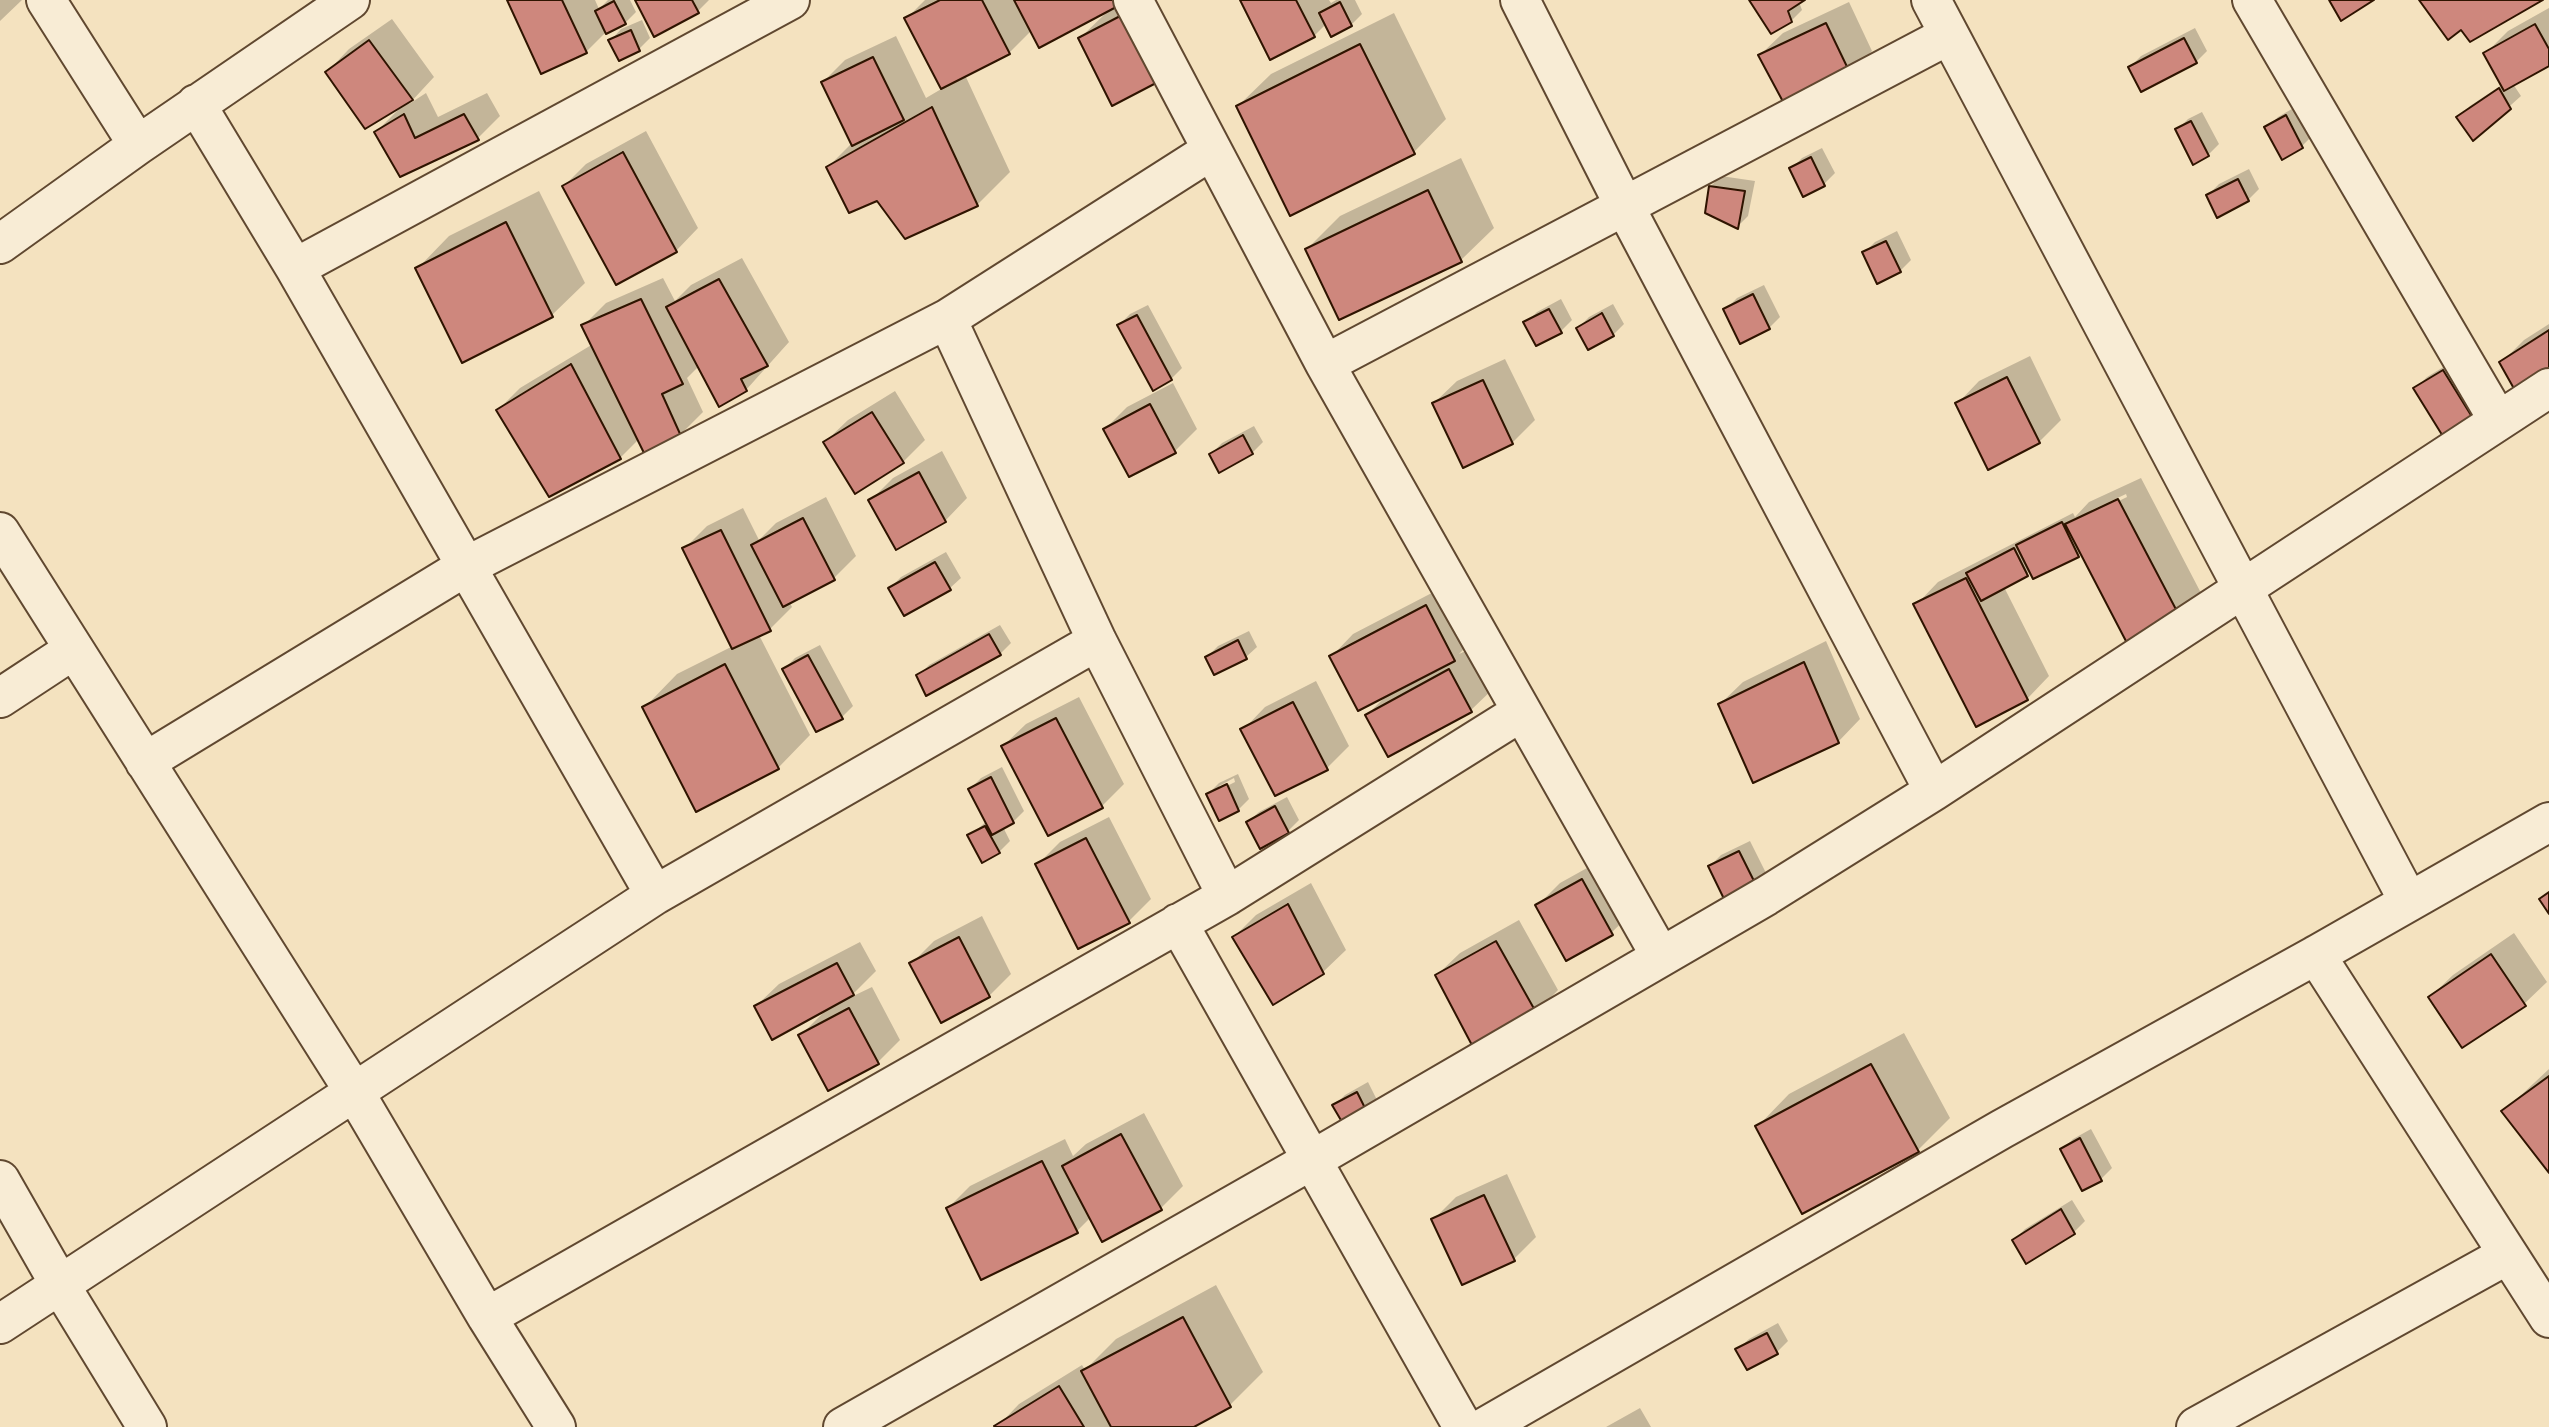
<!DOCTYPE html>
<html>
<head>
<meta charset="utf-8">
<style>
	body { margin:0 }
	canvas { display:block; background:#f4e2bf }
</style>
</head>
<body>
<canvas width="2549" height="1427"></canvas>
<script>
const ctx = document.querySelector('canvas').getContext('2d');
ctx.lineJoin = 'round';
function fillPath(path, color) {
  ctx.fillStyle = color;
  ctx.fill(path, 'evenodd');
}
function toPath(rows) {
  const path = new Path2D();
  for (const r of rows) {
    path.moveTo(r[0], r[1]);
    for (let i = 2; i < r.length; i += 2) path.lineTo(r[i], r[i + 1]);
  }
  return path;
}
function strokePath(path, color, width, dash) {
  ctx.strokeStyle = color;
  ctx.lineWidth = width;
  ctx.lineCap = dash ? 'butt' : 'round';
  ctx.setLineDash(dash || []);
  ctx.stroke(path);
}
const shadow = toPath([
	[0,0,22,0,0,21],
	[508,0,595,0,599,9,608,0,630,0,636,12,625,23,607,31,586,52],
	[637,0,709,0,698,11],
	[925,0,1123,0,1114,10,1134,0,1150,0,1080,38,1107,12,1032,30,1009,53,965,75,1010,172,977,205,878,199,828,167,852,143,823,82,845,60,896,36,926,98,943,88,906,19],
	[1242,0,1329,0,1331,3,1336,0,1355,0,1362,14,1351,25,1332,35,1326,24,1314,36],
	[1751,0,1802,0,1799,2,1802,10,1791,21],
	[1849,2,1872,51,1850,74,1760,55,1783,33],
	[2549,8,2549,64,2513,84,2521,96,2474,138,2459,117,2470,106,2503,84,2486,53,2508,31],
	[1394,13,1446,119,1414,152,1238,106,1271,74],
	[392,19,434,77,409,104,426,93,438,117,487,93,500,116,478,138,400,174,376,132,401,107,327,72,349,49],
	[642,20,650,38,639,49,611,40,621,29],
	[2195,28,2207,51,2196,62,2130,67,2141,56],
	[2297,106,2313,135,2302,146,2283,157,2267,128,2278,117],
	[2202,112,2219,144,2208,155,2177,130,2188,119],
	[646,131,698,228,676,251,564,186,586,164],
	[1822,148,1835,173,1824,184,1791,169,1802,158],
	[1461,158,1494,228,1461,260,1307,249,1340,216],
	[2249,169,2259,189,2248,200,2208,195,2219,184],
	[1721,176,1755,181,1748,216,1737,227,1710,187],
	[539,191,585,283,552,315,463,360,417,269,449,236],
	[1897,231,1911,260,1900,271,1864,253,1875,242],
	[742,258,789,342,746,390,699,366,687,378,703,412,680,435,639,439,620,458,498,410,520,388,593,344,583,326,606,303,663,278,675,301,691,285],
	[1764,285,1780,317,1769,328,1726,309,1737,298],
	[1561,299,1572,320,1561,331,1526,323,1537,312],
	[1613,304,1624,324,1613,335,1578,328,1589,317],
	[1148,305,1182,368,1171,379,1119,325,1130,314],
	[2549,324,2549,371,2502,362,2524,340],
	[2030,356,2061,420,2039,442,1957,404,1979,381],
	[1505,359,1535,420,1512,443,1434,403,1457,381],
	[2455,360,2484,408,2473,419,2416,388,2427,377],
	[1173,383,1197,429,1175,451,1105,429,1127,407],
	[895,391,925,440,903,462,825,442,848,420],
	[1254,426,1263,442,1252,453,1211,454,1222,443],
	[942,451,967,498,945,521,870,501,893,478],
	[2141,478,2201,593,2179,615,2081,552,2078,555,2031,571,2004,587,2049,676,2027,699,1916,605,1938,582,2073,513,2075,517,2089,502],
	[2126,494,2127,497,2092,514,2092,510],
	[826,497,856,556,834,578,789,601,792,607,770,629,759,635,810,735,778,768,645,707,677,674,733,646,684,549,707,526,743,508,759,540,776,523],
	[946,552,961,578,950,588,890,588,901,577],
	[1449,584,1476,637,1459,654,1472,648,1494,688,1471,710,1389,755,1367,715,1387,695,1331,657,1353,634],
	[1000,625,1011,643,1000,654,918,676,929,665],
	[1249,631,1257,647,1246,657,1207,657,1218,646],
	[1826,641,1860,719,1838,742,1720,704,1743,682],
	[820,645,853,706,842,717,784,669,795,658],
	[1316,681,1349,746,1327,768,1243,730,1265,707],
	[1079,697,1124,784,1102,806,1003,746,1026,724],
	[1002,767,1024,811,1013,822,1003,827,1010,841,999,852,969,836,987,821,970,789,981,778],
	[1238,774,1249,799,1238,810,1208,794,1219,783],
	[1234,778,1235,782,1219,790,1219,786],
	[1287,797,1299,820,1288,831,1248,822,1259,812],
	[1109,817,1151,899,1129,921,1037,865,1060,842],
	[1750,841,1767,875,1756,885,1710,866,1721,855],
	[1605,858,1634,911,1611,933,1538,905,1560,883],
	[1311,883,1346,950,1323,972,1274,1003,1234,937,1256,915],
	[982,916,1011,974,989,996,911,964,934,941],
	[1519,920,1558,990,1536,1013,1437,975,1460,953],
	[2514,933,2547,982,2524,1004,2430,997,2453,975],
	[860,942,876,971,849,998,872,987,900,1040,878,1062,800,1036,827,1009,756,1006,779,984],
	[1904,1033,1950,1118,1917,1151,1757,1127,1789,1094],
	[2549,1069,2549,1170,2504,1111],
	[1368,1082,1378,1102,1367,1113,1334,1106,1345,1095],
	[1144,1113,1183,1186,1160,1209,1091,1217,1077,1231,948,1208,970,1186,1065,1139,1073,1156,1086,1144],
	[2091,1129,2112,1168,2101,1179,2083,1189,2062,1150,2073,1139],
	[1507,1174,1536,1237,1514,1259,1433,1220,1456,1197],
	[2072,1200,2085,1221,2074,1232,2026,1261,2014,1240,2025,1229],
	[1216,1285,1263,1372,1230,1405,1190,1427,997,1427,1019,1404,1082,1365,1085,1370,1116,1339],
	[1778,1323,1788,1341,1777,1352,1747,1368,1738,1349,1749,1339],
	[1640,1408,1651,1427,1606,1427]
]);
const building = toPath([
	[507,0,562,0,587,53,541,74,507,0],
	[635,0,692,0,699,13,654,37,635,0],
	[940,0,982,0,1010,54,941,89,904,18,940,0],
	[1014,0,1117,0,1120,5,1039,48,1014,0],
	[1240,0,1296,0,1315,37,1270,60,1240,0],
	[1749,0,1805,0,1788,11,1792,22,1771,34,1749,0],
	[2329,0,2374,0,2341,21,2329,0],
	[2419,0,2543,0,2470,42,2461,30,2448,40,2419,0],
	[614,1,626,24,606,34,595,11,614,1],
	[1340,2,1352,26,1331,37,1319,13,1340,2],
	[1124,14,1158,82,1112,106,1078,38,1124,14],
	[1826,23,1851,75,1788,111,1758,55,1826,23],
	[2535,24,2549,49,2549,66,2504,91,2483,53,2535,24],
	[631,30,640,51,619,61,608,40,631,30],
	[2184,38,2197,63,2141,92,2128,67,2184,38],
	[369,40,413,100,365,129,325,72,369,40],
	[1360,44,1415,154,1290,216,1236,106,1360,44],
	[873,57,904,120,852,146,821,82,873,57],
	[2499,88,2511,109,2473,141,2456,117,2499,88],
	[932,107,978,206,905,239,877,201,849,213,826,167,932,107],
	[404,114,415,138,464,114,479,140,400,177,374,132,404,114],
	[2286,115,2303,148,2282,160,2264,127,2286,115],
	[2191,121,2209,156,2193,165,2175,129,2191,121],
	[623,152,677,252,616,285,562,186,623,152],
	[1811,157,1825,186,1803,197,1789,168,1811,157],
	[2238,179,2249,201,2217,218,2206,195,2238,179],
	[1709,186,1745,191,1738,229,1705,213,1709,186],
	[1428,190,1462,262,1339,320,1305,249,1428,190],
	[506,222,553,317,462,363,415,268,506,222],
	[1886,241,1901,272,1877,284,1862,252,1886,241],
	[719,279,768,366,741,379,747,391,719,407,666,307,719,279],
	[1753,294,1770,329,1740,344,1723,309,1753,294],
	[641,299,683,384,662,394,681,436,644,453,581,325,641,299],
	[1549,309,1562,333,1536,346,1523,322,1549,309],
	[1602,313,1614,336,1588,350,1576,328,1602,313],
	[1137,315,1172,380,1153,391,1117,325,1137,315],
	[2549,330,2549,373,2517,394,2499,362,2549,330],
	[571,364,621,459,549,497,496,410,571,364],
	[2443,370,2474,420,2444,438,2413,388,2443,370],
	[2007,377,2040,443,1988,470,1955,403,2007,377],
	[1483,380,1513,444,1463,468,1432,403,1483,380],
	[1150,404,1176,453,1129,477,1103,429,1150,404],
	[872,412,904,463,855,494,823,442,872,412],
	[1243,435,1253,454,1219,473,1209,454,1243,435],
	[919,472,946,522,896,550,868,500,919,472],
	[2118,499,2180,617,2128,645,2065,524,2118,499],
	[803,518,835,580,783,607,751,545,803,518],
	[2062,522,2079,557,2033,579,2016,545,2062,522],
	[721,530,771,631,732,649,682,548,721,530],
	[2014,548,2028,576,1981,601,1966,573,2014,548],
	[935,562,951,590,904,616,888,588,935,562],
	[1966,578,2028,700,1976,727,1913,604,1966,578],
	[1426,605,1455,661,1358,711,1329,656,1426,605],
	[989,634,1001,655,926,696,916,675,989,634],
	[1238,640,1247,659,1214,675,1205,657,1238,640],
	[808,655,843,719,816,732,782,669,808,655],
	[1804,662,1839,743,1753,783,1718,704,1804,662],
	[725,664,779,769,696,812,642,707,725,664],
	[1449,669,1472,712,1388,757,1365,715,1449,669],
	[1293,702,1328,770,1275,796,1240,729,1293,702],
	[1056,718,1103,808,1048,836,1001,746,1056,718],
	[991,777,1014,823,992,835,968,789,991,777],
	[1227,784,1239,811,1219,821,1206,794,1227,784],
	[1275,806,1289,833,1260,849,1246,822,1275,806],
	[985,826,1000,853,982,863,967,835,985,826],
	[1086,838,1130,923,1078,949,1035,864,1086,838],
	[1739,851,1757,887,1726,903,1708,866,1739,851],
	[1582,879,1613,935,1566,961,1535,905,1582,879],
	[2549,892,2549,914,2539,899,2549,892],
	[1288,904,1324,974,1273,1005,1232,937,1288,904],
	[959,937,990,997,941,1023,909,963,959,937],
	[1496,941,1537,1014,1474,1049,1435,975,1496,941],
	[2491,954,2526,1006,2462,1048,2428,997,2491,954],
	[837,963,854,995,772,1040,754,1006,837,963],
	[849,1008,879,1064,828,1091,798,1035,849,1008],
	[1871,1064,1919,1152,1802,1214,1755,1126,1871,1064],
	[2549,1076,2549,1173,2501,1111,2549,1076],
	[1357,1092,1368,1114,1345,1127,1332,1105,1357,1092],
	[1121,1134,1162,1210,1102,1242,1062,1166,1121,1134],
	[2080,1138,2102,1181,2082,1191,2060,1149,2080,1138],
	[1042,1161,1078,1233,981,1280,946,1208,1042,1161],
	[1484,1195,1515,1261,1462,1285,1431,1219,1484,1195],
	[2061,1209,2075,1234,2026,1264,2012,1240,2061,1209],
	[1183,1317,1231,1407,1194,1427,1111,1427,1081,1371,1183,1317],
	[1767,1333,1778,1354,1747,1370,1735,1349,1767,1333],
	[1059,1386,1084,1427,995,1427,994,1426,1059,1386]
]);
const street = toPath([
	[46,0,138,145],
	[1133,0,1325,364,1661,957],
	[1520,0,1624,205,1934,791],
	[1931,0,2409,902],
	[2252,0,2498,420],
	[196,104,295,268,655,895],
	[0,244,138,145,350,0],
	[295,268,790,0],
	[947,319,1097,641,1227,896],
	[1325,364,1949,35],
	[0,532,355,1093,487,1317,556,1427],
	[0,698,73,650],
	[145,762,465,567,947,319,1212,150],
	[1178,923,1463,1427],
	[2316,955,2549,1318],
	[0,1180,60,1285,147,1427],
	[487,1317,1227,896,1521,712],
	[0,1324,655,895,1097,641],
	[843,1427,1312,1160,1766,896,1934,791,2549,388],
	[1485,1427,2002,1129,2316,955,2549,822],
	[2196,1427,2507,1255]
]);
fillPath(shadow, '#0003');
fillPath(building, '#ce877d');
strokePath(building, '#2f1400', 2);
strokePath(street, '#604830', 42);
strokePath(street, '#f8ecd5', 38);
</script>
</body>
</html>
